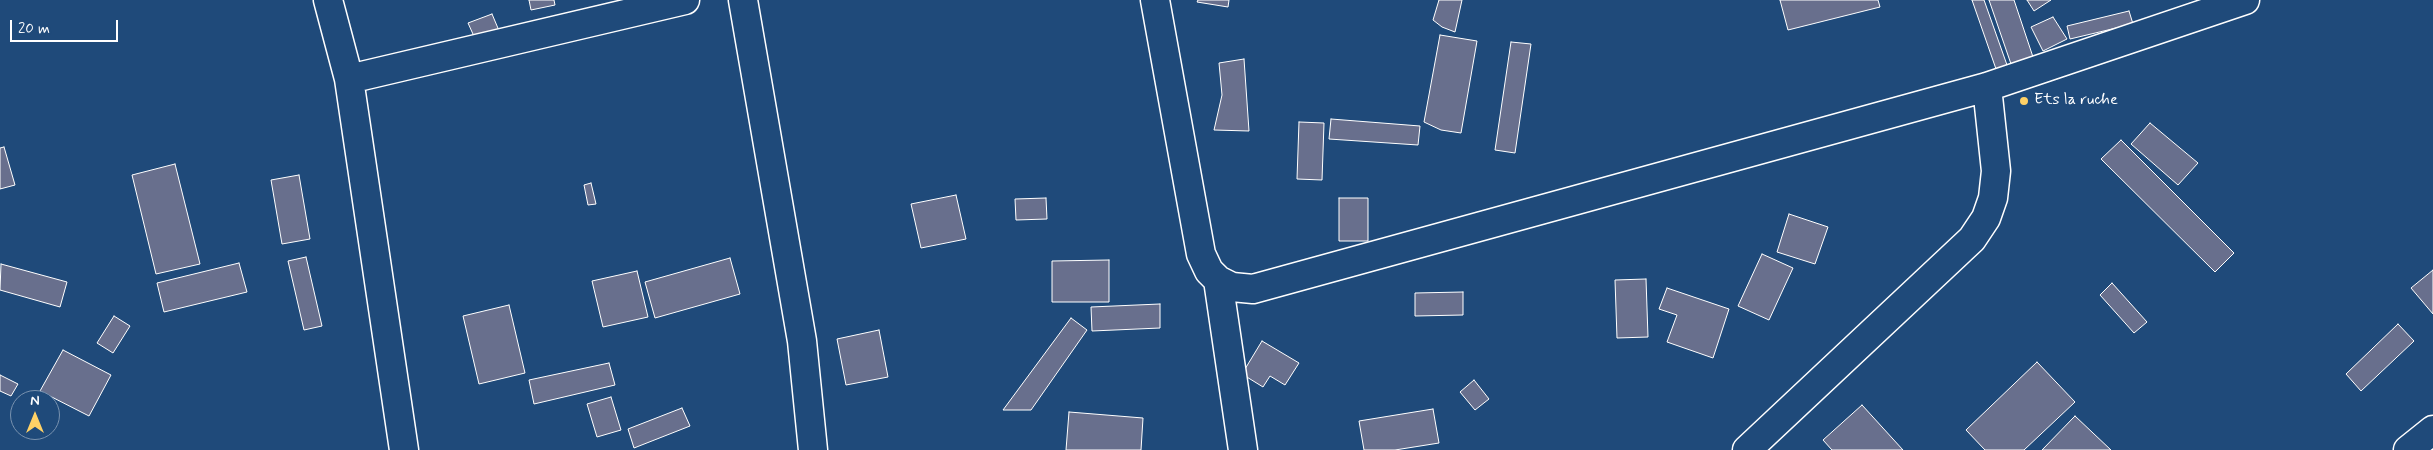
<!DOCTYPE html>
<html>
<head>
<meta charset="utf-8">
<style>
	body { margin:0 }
	#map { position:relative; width:2433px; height:450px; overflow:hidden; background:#1f4a7a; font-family:Mynerve,sans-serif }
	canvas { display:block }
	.north { position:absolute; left:10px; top:390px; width:50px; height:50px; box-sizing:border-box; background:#1f4a7a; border:1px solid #7992af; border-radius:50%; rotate:0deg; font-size:14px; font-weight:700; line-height:20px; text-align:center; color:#fff }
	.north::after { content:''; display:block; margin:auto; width:18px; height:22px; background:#ffd166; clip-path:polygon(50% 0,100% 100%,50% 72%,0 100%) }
	.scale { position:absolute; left:10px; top:20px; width:108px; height:22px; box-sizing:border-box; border:2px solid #fff; border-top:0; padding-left:6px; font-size:15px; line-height:18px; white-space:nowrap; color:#fff; -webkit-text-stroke:4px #1f4a7a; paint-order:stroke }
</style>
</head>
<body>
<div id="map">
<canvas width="2433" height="450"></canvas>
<div class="north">N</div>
<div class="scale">20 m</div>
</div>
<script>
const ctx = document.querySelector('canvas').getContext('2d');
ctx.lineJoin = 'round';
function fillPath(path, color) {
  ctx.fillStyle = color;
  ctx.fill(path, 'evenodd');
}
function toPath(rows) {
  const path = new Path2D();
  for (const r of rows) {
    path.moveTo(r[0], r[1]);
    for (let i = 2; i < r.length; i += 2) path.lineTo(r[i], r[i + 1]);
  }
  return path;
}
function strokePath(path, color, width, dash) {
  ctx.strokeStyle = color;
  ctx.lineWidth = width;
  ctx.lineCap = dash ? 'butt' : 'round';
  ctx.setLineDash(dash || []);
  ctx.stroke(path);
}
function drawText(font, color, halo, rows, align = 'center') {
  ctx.font = font + ' Mynerve,sans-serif';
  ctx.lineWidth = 4;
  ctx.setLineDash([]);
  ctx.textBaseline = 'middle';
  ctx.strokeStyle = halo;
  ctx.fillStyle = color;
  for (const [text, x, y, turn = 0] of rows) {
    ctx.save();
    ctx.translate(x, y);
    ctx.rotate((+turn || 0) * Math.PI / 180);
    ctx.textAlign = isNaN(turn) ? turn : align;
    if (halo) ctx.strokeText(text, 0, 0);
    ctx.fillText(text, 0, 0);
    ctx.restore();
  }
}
const building = toPath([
	[529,0,554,0,555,5,531,10,529,0],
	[1198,0,1229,0,1228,7,1197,2,1198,0],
	[1439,0,1462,0,1455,32,1442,27,1433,20,1439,0],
	[1780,0,1878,0,1880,7,1788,30,1780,0],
	[1972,0,1984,0,2007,65,1996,69,1972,0],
	[1989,0,2014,0,2033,57,2011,64,1989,0],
	[2027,0,2051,0,2034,11,2027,0],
	[2129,11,2133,24,2070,39,2067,26,2129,11],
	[492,14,500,33,477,43,468,23,492,14],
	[2053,17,2067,39,2043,51,2031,27,2053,17],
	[1440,35,1477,41,1461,133,1441,130,1424,122,1440,35],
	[1511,42,1531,44,1515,153,1495,150,1511,42],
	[1244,59,1249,131,1214,130,1222,95,1219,63,1244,59],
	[1331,119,1420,126,1418,145,1329,139,1331,119],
	[1299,122,1324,123,1322,180,1297,179,1299,122],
	[2150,123,2198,163,2178,185,2131,144,2150,123],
	[2121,140,2234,253,2215,272,2101,159,2121,140],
	[4,147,15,185,0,189,0,148,4,147],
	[175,164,200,264,156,274,132,175,175,164],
	[299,175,310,239,282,244,271,180,299,175],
	[591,183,596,204,588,205,584,185,591,183],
	[956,195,966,239,921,248,911,204,956,195],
	[1046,198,1047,219,1016,220,1015,199,1046,198],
	[1339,198,1368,198,1368,241,1339,241,1339,198],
	[1789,214,1828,227,1815,264,1777,252,1789,214],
	[1762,254,1793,268,1769,320,1738,306,1762,254],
	[306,257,322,326,304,330,288,261,306,257],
	[730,258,740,294,655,318,645,282,730,258],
	[1109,260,1109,302,1052,302,1052,261,1109,260],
	[239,263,247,292,164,312,157,283,239,263],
	[1,264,67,282,60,307,0,290,1,264],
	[2433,270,2433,314,2411,288,2433,270],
	[637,271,648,317,603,327,592,281,637,271],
	[1646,279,1648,337,1617,338,1615,280,1646,279],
	[2112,283,2147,322,2134,333,2100,295,2112,283],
	[1667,288,1729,309,1713,358,1667,342,1677,315,1659,309,1667,288],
	[1463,292,1463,315,1415,316,1415,293,1463,292],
	[1160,304,1160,328,1092,331,1091,307,1160,304],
	[509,305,525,373,479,384,463,316,509,305],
	[114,316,130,326,113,353,97,343,114,316],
	[1071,318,1087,330,1031,410,1003,410,1071,318],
	[2398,324,2414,341,2361,391,2346,374,2398,324],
	[879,330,888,377,846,385,837,339,879,330],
	[1262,341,1299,363,1285,385,1270,376,1263,387,1242,374,1262,341],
	[63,350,111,375,89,416,40,391,63,350],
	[2037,362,2075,402,2024,450,1985,450,1966,430,2037,362],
	[609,363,615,385,534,404,529,380,609,363],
	[0,375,18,384,11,396,0,391,0,375],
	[1474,380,1489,399,1475,410,1460,392,1474,380],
	[611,397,621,430,597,437,587,404,611,397],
	[1862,405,1903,450,1832,450,1823,440,1862,405],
	[682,408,690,426,634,448,628,429,682,408],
	[1433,409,1439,443,1395,450,1364,450,1359,421,1433,409],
	[1069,412,1143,418,1141,450,1066,450,1069,412],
	[2075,416,2111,450,2042,450,2075,416]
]);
const street = toPath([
	[328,0,349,79,404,450],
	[743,0,802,341,813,450],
	[1155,0,1201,254,1209,271,1218,280,1232,287,1253,289,1987,87,2245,0],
	[349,79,685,0],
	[1218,280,1243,450],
	[1747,450,1972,239,1986,218,1993,198,1996,171,1987,87],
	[2408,450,2433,430]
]);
const markers = [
	[2024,101,5,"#ffd166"]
];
const poiNames = [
	["Ets la ruche",2034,101]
];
fillPath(building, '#686f8d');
strokePath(building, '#fff', 1);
strokePath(street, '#fff', 31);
strokePath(street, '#1f4a7a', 28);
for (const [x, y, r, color] of markers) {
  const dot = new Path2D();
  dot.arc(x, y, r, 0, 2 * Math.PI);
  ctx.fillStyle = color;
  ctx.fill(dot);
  strokePath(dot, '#1f4a7a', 2);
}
drawText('16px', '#fff', '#1f4a7a', poiNames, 'left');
</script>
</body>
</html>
